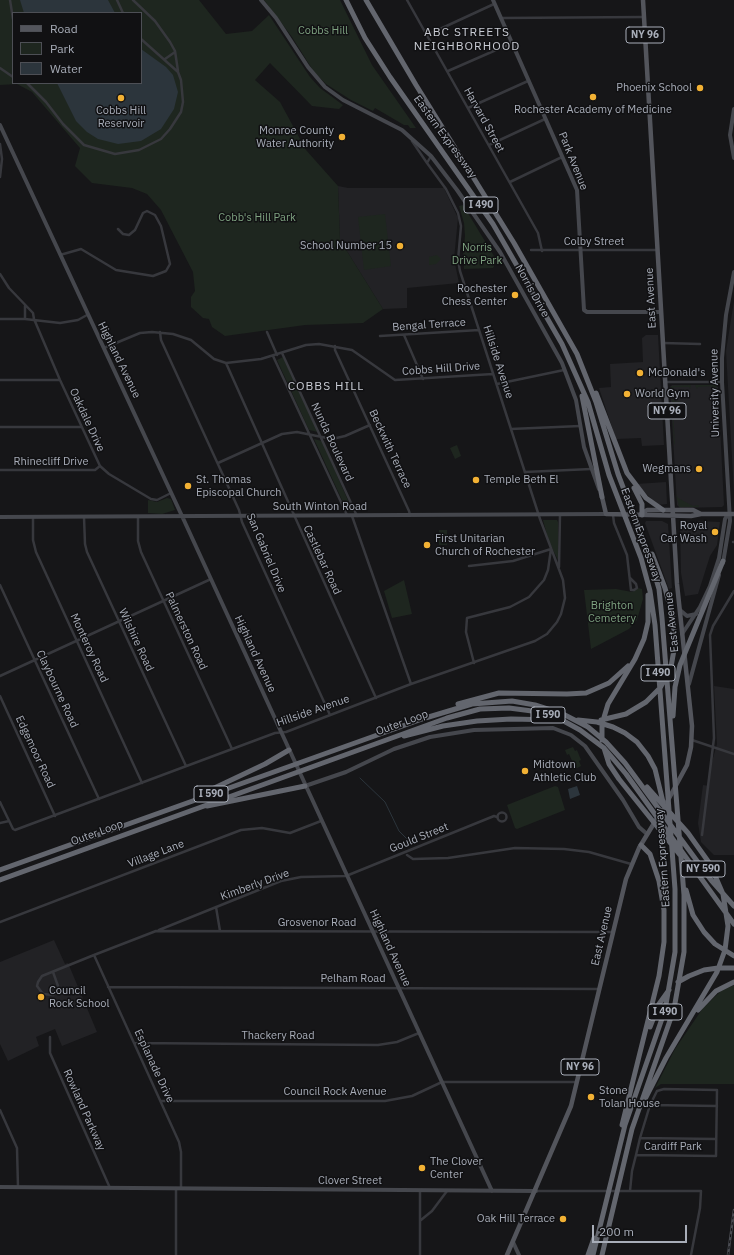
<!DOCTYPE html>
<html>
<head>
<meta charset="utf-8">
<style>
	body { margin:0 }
	#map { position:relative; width:734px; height:1255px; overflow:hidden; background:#161618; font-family:"IBM Plex Sans",sans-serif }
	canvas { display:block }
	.legend { position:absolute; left:12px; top:12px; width:130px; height:72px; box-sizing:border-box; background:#111113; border:1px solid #4d4f55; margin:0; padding:5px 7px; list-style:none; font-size:12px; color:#a8adb8 }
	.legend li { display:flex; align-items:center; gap:8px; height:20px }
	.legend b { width:20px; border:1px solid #4d4f55 }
	.scale { position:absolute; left:592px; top:1225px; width:95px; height:18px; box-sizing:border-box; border:2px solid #a8adb8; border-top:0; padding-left:5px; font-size:12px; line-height:14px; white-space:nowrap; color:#a8adb8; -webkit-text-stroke:3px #111113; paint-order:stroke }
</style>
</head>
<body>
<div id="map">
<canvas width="734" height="1255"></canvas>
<ul class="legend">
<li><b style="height:5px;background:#53555c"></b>Road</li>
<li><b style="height:11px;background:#1e261f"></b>Park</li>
<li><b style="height:11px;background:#2c353c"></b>Water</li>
</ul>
<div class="scale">200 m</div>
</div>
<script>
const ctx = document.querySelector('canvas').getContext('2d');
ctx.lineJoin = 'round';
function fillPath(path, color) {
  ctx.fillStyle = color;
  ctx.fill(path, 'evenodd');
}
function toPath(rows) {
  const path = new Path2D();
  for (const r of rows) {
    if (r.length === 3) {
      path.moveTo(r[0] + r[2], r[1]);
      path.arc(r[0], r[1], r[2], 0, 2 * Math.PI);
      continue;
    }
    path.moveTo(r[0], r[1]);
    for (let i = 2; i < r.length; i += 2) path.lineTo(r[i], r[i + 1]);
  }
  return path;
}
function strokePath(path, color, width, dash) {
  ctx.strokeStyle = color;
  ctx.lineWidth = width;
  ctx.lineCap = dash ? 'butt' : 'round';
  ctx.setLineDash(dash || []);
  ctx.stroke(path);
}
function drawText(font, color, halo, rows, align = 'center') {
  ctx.font = font + ' "IBM Plex Sans",sans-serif';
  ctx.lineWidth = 3;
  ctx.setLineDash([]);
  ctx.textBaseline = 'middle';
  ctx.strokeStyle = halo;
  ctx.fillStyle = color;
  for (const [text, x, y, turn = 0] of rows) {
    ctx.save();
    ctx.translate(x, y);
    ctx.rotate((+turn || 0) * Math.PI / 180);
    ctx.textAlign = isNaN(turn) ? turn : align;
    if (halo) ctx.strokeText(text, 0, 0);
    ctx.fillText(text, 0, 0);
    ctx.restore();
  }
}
const built = toPath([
	[338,186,348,188,444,188,458,218,454,259,459,283,407,288,407,308,383,309,340,240],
	[734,301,734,493,726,351],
	[646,335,658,335,664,445,642,446,641,438,616,439,599,388,611,387,610,364,643,362,642,338],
	[672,385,715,385,718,387,724,505,722,507,680,508,677,505,670,387],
	[666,482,667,504,658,505,636,484],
	[646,521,662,521,668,524,672,588,669,589,645,523],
	[698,521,720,522,717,545,710,556,698,594,685,596,681,573,680,523,697,523],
	[714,686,734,689,734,855,714,855,701,842,698,823,703,785,709,786,711,765,717,744],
	[54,940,65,964,68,963,97,1032,62,1046,55,1029,36,1037,39,1046,8,1061,0,1044,0,962]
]);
const green = toPath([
	[0,0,199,0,226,34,252,31,269,15,310,77,320,88,343,105,339,109,312,106,270,63,255,80,280,102,306,150,338,186,340,240,383,309,363,323,305,325,225,336,212,327,209,319,203,318,191,307,191,297,195,291,193,272,161,210,147,194,132,188,92,183,75,166,80,148,32,92,17,84,0,85],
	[13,13,141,13,141,83,13,83],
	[264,0,340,0,372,65,416,128,410,128,408,125,404,125,375,108,373,111,351,100,326,84,314,72,292,37],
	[463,205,497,261,493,268,464,269,463,258,465,236,464,223,459,206],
	[385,214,391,266,364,270,358,217],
	[437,255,441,259,436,264,429,265,429,257],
	[283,357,318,432,309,430,277,360],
	[691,385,690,389,689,387,674,387,672,390,672,399,675,401,683,401,672,402,671,386],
	[695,385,716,385,718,408,714,408,717,407,715,389,713,389,712,386,698,387,697,389],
	[672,407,680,407,682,408,682,410,681,408,676,408,673,411,675,445,677,445,675,445,674,443],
	[314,439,322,441,353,512,347,511],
	[457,445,461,456,455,459,450,448],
	[676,494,678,498,693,506,699,505,698,507,679,507],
	[167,498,171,499,175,510,162,514,148,513,148,500,157,502],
	[543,520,557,520,558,522,558,560,549,542],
	[439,530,447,530,447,545,439,545],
	[404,580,412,614,392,618,384,591],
	[638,588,642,589,643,599,637,620,629,629,591,649,584,590,616,589,632,592],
	[573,747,575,751,577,750,581,760,579,761,581,766,573,770,571,765,573,763,569,754,567,755,565,750],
	[555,786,558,787,565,810,517,829,515,828,507,805],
	[734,985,734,1084,661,1084,655,1088,675,1049,703,1008,721,991]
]);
const water = toPath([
	[20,0,108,0,115,13,24,13],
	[141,49,166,67,173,75,178,92,174,109,161,129,141,141,118,144,98,139,87,132,76,121,57,83,141,83],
	[577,786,580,795,570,799,568,789]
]);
const stream = toPath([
	[360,778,385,802,399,831,408,840]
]);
const street = toPath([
	[10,0,13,19],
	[117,0,123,13],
	[133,0,155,21,170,42,175,51,178,71],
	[407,0,538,233,542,251],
	[501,18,644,17],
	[427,35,494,4],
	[165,59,175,52],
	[0,68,13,77],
	[448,71,512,43],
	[27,83,46,102,63,124,84,145,115,154,139,150,161,139,170,129,181,112,183,102,181,80,178,72,141,39],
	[468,108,528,81],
	[412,141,427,163],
	[0,144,2,159,0,177],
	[489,145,545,119],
	[510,182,562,157],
	[531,250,657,250],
	[60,255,81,249,116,270,153,276,166,271,170,264,161,226,155,215,147,211,143,213,135,230,129,235,123,234,118,229],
	[0,274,9,288,33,313,34,319,60,380,100,466,109,474,151,499,157,500,171,493],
	[25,306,25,319],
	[0,319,25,319,60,323,78,320,87,315],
	[160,332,161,340,239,510,242,522,330,715],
	[267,332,277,355],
	[404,335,423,379],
	[380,336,479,330],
	[663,343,700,344],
	[335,346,335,350,409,511,410,515],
	[104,348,140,333,152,332,173,334,191,340,214,359,226,363,261,359,306,345,319,344,352,350,395,380,493,374],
	[282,353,357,516],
	[273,356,347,515],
	[226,363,376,698],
	[0,380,60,380],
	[665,382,722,382],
	[497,384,564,370],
	[0,427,81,427],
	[511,429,580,426],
	[218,463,282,434,297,432,332,439,345,436,370,425],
	[0,470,95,470,100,466],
	[525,472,591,469],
	[613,515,614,523,627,555,631,590,634,590,637,588,636,584,630,578],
	[352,516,411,684],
	[33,517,33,540,36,552,142,783],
	[84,517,85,544,87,552,186,766],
	[138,517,138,541,141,552,232,749],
	[733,542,734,542],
	[469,566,513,561,551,549,548,570,544,580,529,597,510,607,467,618,466,632,474,663],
	[559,567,560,515],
	[0,585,99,799],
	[0,676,211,579],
	[0,696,55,816],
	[692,740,734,754],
	[0,802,13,829,15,830,275,733,286,732,411,684,535,641,547,634,557,622,561,614,565,598,563,580,540,519,460,271,458,260,461,226,458,213,446,189,427,163,431,156],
	[502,817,4.5],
	[0,823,9,821],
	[702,835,714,738,710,635,713,626,734,591],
	[407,855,413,859,448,858,515,848,564,849,589,852,631,864],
	[216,907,220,931],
	[0,922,241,830,262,828,290,833,321,821],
	[159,930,281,881,301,877,346,876,494,816,497,817],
	[94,955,179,1142,181,1152,181,1188],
	[53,972,58,986,57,991,53,995,43,994,37,986,38,982,42,976,94,955,156,931,612,932],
	[108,987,598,989],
	[50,1037,50,1053,110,1188],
	[134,1043,378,1045,397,1042,419,1033],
	[161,1101,385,1101,412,1096,442,1082,577,1082],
	[650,1105,717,1106],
	[0,1110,17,1148,18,1187],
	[640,1138,716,1139],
	[536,1191,701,1191,700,1208,691,1255],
	[630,1191,632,1171,636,1155,640,1138,650,1105,657,1091,664,1089,717,1090,716,1156,636,1155],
	[421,1220,432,1211,447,1191],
	[176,1255,176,1188],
	[420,1255,420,1190]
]);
const secondary = toPath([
	[261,0,276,18,308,67,325,87,343,100,402,130,431,156,457,190,500,252,562,363,576,400,584,447,599,489],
	[493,0,577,190,584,310,587,312,661,312],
	[734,109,730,135,734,158],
	[0,125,182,516,492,1191],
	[0,517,606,514],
	[723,563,730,521,722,382,722,358,726,315,734,272],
	[680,610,687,616,696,614],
	[682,634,700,607,710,586,719,558,725,519,728,514],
	[689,684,719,575],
	[305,786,346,772,394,749,430,737,474,730,553,728,571,735,585,746,623,800,639,827,647,834],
	[0,1187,536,1191],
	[513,1242,519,1255]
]);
const primary = toPath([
	[643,0,677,584,692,726,691,747,687,765,667,802],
	[602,497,606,514,691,516,701,514,734,514],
	[641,514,647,510,693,510,701,514],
	[507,1255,571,1106,626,879,639,848,662,810]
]);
const highway = toPath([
	[346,0,365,38,390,77,493,224,562,344,588,402,609,475,641,558,650,591,655,625,675,889,675,952,665,1010,625,1125,593,1255],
	[366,0,416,85,514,243,577,354,596,402,618,474,649,555,659,589,662,618,684,895,684,952,674,1009,632,1129,602,1255],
	[596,393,627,473,646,498,663,510],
	[582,396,602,497],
	[634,488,642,504,642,515],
	[458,704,499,693,567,694,586,693,609,683,628,666],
	[673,716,675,687,680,665,723,561],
	[578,720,597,722,613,727,625,733,637,742,648,756,655,769,664,806],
	[601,720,626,714,646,702,660,688,671,667,675,644,673,618,665,588,652,554],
	[404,736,443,726,477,721,511,719,556,720],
	[602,740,602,724,608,704,635,659,644,639,648,622,648,595],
	[604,748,609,764,619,779,680,855],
	[208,791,265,764,289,750],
	[207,806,305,786],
	[0,870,422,719,472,704,512,701,535,705,563,714,588,727,606,742,625,763,711,880,734,906],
	[0,880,447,718,480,709,509,708,532,711,560,719,580,730,604,748,626,774,734,924],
	[686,890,693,915,704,932,715,944,734,956],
	[678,982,689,976,704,970,718,968,734,968],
	[698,1010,716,991,734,982],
	[650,1027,659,1004,669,990],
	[644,1101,666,1058,717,972,725,950,728,926,723,894,710,864,688,833,647,787],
	[622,1125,659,976,664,942,664,910,659,881,650,854,641,845],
	[588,1255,594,1238]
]);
const rail = toPath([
	[728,1255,734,1210]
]);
const markers = [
	[700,88,4,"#f2b134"],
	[593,97,4,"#f2b134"],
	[121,98,4,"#f2b134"],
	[342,137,4,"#f2b134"],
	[400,246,4,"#f2b134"],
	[515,295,4,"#f2b134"],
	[640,373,4,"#f2b134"],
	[627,394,4,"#f2b134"],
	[699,469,4,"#f2b134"],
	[476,480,4,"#f2b134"],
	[188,486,4,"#f2b134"],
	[715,532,4,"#f2b134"],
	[427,545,4,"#f2b134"],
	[525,771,4,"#f2b134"],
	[41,997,4,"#f2b134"],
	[591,1097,4,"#f2b134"],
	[422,1168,4,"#f2b134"],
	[563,1219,4,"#f2b134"]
];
const shields = [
	[645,35,38],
	[481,205,34],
	[667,411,38],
	[658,673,34],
	[548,715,34],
	[211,794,34],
	[703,869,44],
	[665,1012,34],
	[580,1067,38]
];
const shieldNames = [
	["NY 96",645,35],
	["I 490",481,205],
	["NY 96",667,411],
	["I 490",658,673],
	["I 590",548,715],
	["I 590",211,794],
	["NY 590",703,869],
	["I 490",665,1012],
	["NY 96",580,1067]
];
const parkNames = [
	["Cobbs Hill",323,31],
	["Cobb's Hill Park",257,218],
	["Norris",477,248],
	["Drive Park",477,261],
	["Brighton",612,606],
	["Cemetery",612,619]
];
const poiNames = [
	["Phoenix School",692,88,"right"],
	["Rochester Academy of Medicine",593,110,"center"],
	["Cobbs Hill",121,111,"center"],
	["Reservoir",121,124,"center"],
	["Monroe County",334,131,"right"],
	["Water Authority",334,144,"right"],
	["School Number 15",392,246,"right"],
	["Rochester",507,289,"right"],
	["Chess Center",507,302,"right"],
	["McDonald's",648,373],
	["World Gym",635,394],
	["Wegmans",691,469,"right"],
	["St. Thomas",196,480],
	["Episcopal Church",196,493],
	["Temple Beth El",484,480],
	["Royal",707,526,"right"],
	["Car Wash",707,539,"right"],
	["First Unitarian",435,539],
	["Church of Rochester",435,552],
	["Midtown",533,765],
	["Athletic Club",533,778],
	["Council",49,991],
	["Rock School",49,1004],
	["Stone",599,1091],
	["Tolan House",599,1104],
	["The Clover",430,1162],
	["Center",430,1175],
	["Oak Hill Terrace",555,1219,"right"]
];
const streetNames = [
	["Harvard Street",484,120,61],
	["Eastern Expressway",445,137,54],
	["Park Avenue",573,161,68],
	["Colby Street",594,242],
	["Norris Drive",532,291,61],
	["East Avenue",651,298,-93],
	["Bengal Terrace",429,325,-4],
	["Highland Avenue",119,360,64],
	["Hillside Avenue",498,362,72],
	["Cobbs Hill Drive",441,369,-4],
	["University Avenue",715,393,-91],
	["Oakdale Drive",87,420,65],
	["Nunda Boulevard",332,442,65],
	["Beckwith Terrace",390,449,65],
	["Rhinecliff Drive",51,462],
	["South Winton Road",320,507],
	["Eastern Expressway",641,535,70],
	["San Gabriel Drive",266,553,67],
	["Castlebar Road",322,560,65],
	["East Avenue",672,622,-96],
	["Palmerston Road",186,631,65],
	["Wilshire Road",136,640,65],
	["Monteroy Road",89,648,65],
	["Highland Avenue",255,654,65],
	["Claybourne Road",57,689,65],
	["Hillside Avenue",313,711,-19],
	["Outer Loop",402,723,-20],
	["Edgemoor Road",35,752,65],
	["Outer Loop",97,833,-20],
	["Gould Street",419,838,-22],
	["Village Lane",156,854,-21],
	["Eastern Expressway",663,858,-94],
	["Kimberly Drive",255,885,-20],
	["Grosvenor Road",317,923],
	["East Avenue",602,936,-77],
	["Highland Avenue",390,948,65],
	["Pelham Road",353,979],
	["Thackery Road",278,1036],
	["Esplanade Drive",154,1066,65],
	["Council Rock Avenue",335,1092],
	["Rowland Parkway",84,1110,66],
	["Cardiff Park",673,1147],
	["Clover Street",350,1181]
];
const neighbourhoodNames = [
	["ABC STREETS",467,33],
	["NEIGHBORHOOD",467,47],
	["COBBS HILL",326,387]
];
fillPath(built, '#222225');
fillPath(green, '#1e261f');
fillPath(water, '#2c353c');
strokePath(stream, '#2c353c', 1);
strokePath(street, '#37383d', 2.5);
strokePath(secondary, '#45474d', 4);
strokePath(primary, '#53555c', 4.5);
strokePath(highway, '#63666e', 5);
strokePath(rail, '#4a4c52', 2.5);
strokePath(rail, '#111113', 1, [3]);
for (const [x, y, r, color] of markers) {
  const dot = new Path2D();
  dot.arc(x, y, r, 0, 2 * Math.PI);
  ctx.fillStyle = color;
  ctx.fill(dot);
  strokePath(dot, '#111113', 1.5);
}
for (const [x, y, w] of shields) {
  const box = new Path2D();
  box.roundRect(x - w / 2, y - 8, w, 16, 3);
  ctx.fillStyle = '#111113';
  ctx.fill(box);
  strokePath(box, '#a8adb8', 1);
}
drawText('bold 10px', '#a8adb8', null, shieldNames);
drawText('11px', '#7fa381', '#111113', parkNames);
drawText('11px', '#a8adb8', '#111113', poiNames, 'left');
drawText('11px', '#a8adb8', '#111113', streetNames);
ctx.letterSpacing = '1px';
drawText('12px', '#c9ccd4', '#111113', neighbourhoodNames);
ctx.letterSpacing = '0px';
</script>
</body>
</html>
